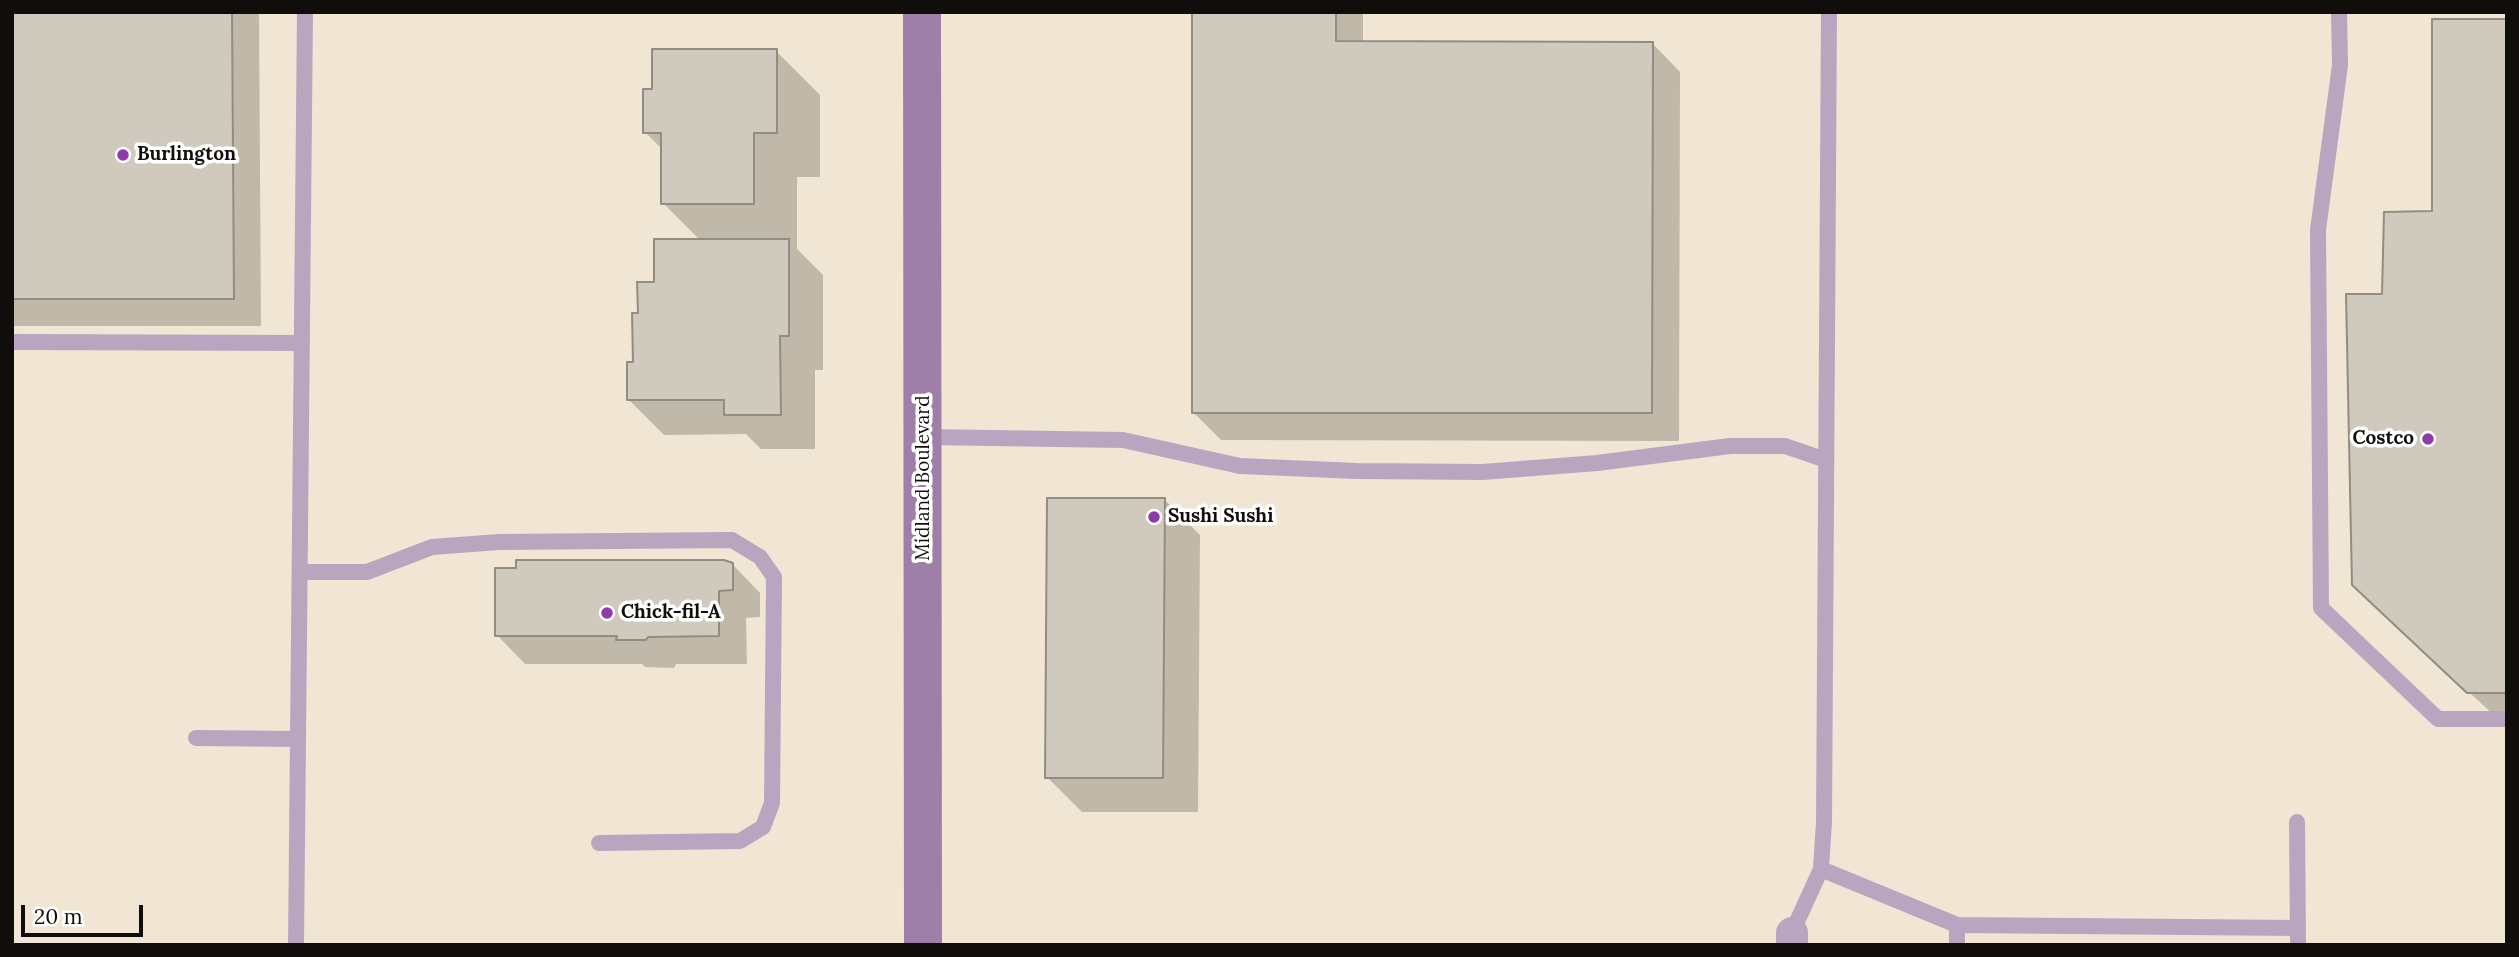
<!DOCTYPE html>
<html>
<head>
<meta charset="utf-8">
<style>
	body { margin:0 }
	#map { position:relative; width:2519px; height:957px; overflow:hidden; background:#faf3e7; font-family:Lora,serif }
	canvas { display:block }
	.frame { position:absolute; inset:0; border:14px solid #100e0a; pointer-events:none }
	.scale { position:absolute; left:21px; top:905px; width:122px; height:32px; box-sizing:border-box; border:4px solid #100e0a; border-top:0; padding-left:9px; font-size:21px; line-height:24px; white-space:nowrap; color:#100e0a; -webkit-text-stroke:5px #fff; paint-order:stroke }
</style>
</head>
<body>
<div id="map">
<canvas width="2519" height="957"></canvas>
<div class="frame"></div>
<div class="scale">20 m</div>
</div>
<script>
const ctx = document.querySelector('canvas').getContext('2d');
ctx.lineJoin = 'round';
function fillPath(path, color) {
  ctx.fillStyle = color;
  ctx.fill(path, 'evenodd');
}
function toPath(rows) {
  const path = new Path2D();
  for (const r of rows) {
    path.moveTo(r[0], r[1]);
    for (let i = 2; i < r.length; i += 2) path.lineTo(r[i], r[i + 1]);
  }
  return path;
}
function strokePath(path, color, width, dash) {
  ctx.strokeStyle = color;
  ctx.lineWidth = width;
  ctx.lineCap = dash ? 'butt' : 'round';
  ctx.setLineDash(dash || []);
  ctx.stroke(path);
}
function drawText(font, color, halo, rows, align = 'center') {
  ctx.font = font + ' Lora,serif';
  ctx.lineWidth = 7;
  ctx.setLineDash([]);
  ctx.textBaseline = 'middle';
  ctx.strokeStyle = halo;
  ctx.fillStyle = color;
  for (const [text, x, y, turn = 0] of rows) {
    ctx.save();
    ctx.translate(x, y);
    ctx.rotate((+turn || 0) * Math.PI / 180);
    ctx.textAlign = isNaN(turn) ? turn : align;
    if (halo) ctx.strokeText(text, 0, 0);
    ctx.fillText(text, 0, 0);
    ctx.restore();
  }
}
const built = toPath([
	[12,12,2507,12,2507,945,12,945]
]);
const shadow = toPath([
	[12,12,259,12,261,326,12,326],
	[1194,12,1363,12,1363,43,1652,43,1680,72,1679,441,1221,440,1193,412],
	[2507,20,2507,727,2389,619,2384,295,2434,213],
	[776,51,820,95,820,177,797,177,797,249,823,275,823,370,815,370,815,449,761,449,746,434,664,435,629,400,635,363,656,284,701,241,663,203,663,150,645,132,654,91],
	[1165,500,1200,535,1198,812,1082,812,1047,777],
	[732,564,760,593,760,617,746,618,747,664,676,664,674,668,645,667,642,664,525,664,497,635]
]);
const building = toPath([
	[12,12,232,12,234,299,12,299,12,12],
	[1192,12,1336,12,1336,41,1653,42,1652,413,1192,413,1192,12],
	[2432,19,2507,19,2507,693,2467,693,2352,585,2346,294,2382,294,2384,212,2432,211,2432,19],
	[652,49,777,49,777,133,754,133,754,204,661,204,661,133,643,133,643,89,652,89,652,49],
	[654,239,789,239,789,336,780,336,781,415,724,415,724,400,627,400,627,362,633,362,632,313,638,313,637,282,654,282,654,239],
	[1047,498,1165,498,1163,778,1045,778,1047,498],
	[516,560,724,560,733,563,733,590,719,591,719,636,648,637,646,640,616,640,617,636,495,636,495,568,516,568,516,560]
]);
const service = toPath([
	[2339,12,2340,65,2318,230,2321,608,2438,719,2507,719],
	[12,342,302,343],
	[925,437,1123,440,1240,466,1357,471,1483,472,1597,463,1730,446,1785,446,1826,460],
	[300,572,367,572,432,547,499,542,732,540,760,557,774,577,772,803,763,827,740,841,599,843],
	[196,738,298,739],
	[2297,822,2298,945],
	[1821,869,1957,925,1957,945],
	[1957,925,2298,928],
	[1790,937,1821,869,1824,822,1829,12],
	[296,945,305,12]
]);
const minor = toPath([
	[1792,945,1792,933]
]);
const secondary = toPath([
	[922,12,923,945]
]);
const markers = [
	[123,155,7,"#8f3aa8"],
	[2428,439,7,"#8f3aa8"],
	[1154,517,7,"#8f3aa8"],
	[607,613,7,"#8f3aa8"]
];
const poiNames = [
	["Burlington",137,155],
	["Costco",2414,439,"right"],
	["Sushi Sushi",1168,517],
	["Chick-fil-A",621,613]
];
const streetNames = [
	["Midland Boulevard",924,478,-90]
];
fillPath(built, '#f0e6d3');
fillPath(shadow, '#0003');
fillPath(building, '#d0cabe');
strokePath(building, '#928c81', 2);
strokePath(service, '#baa5c1', 16);
strokePath(minor, '#baa5c1', 32);
strokePath(secondary, '#9d7fa8', 38);
for (const [x, y, r, color] of markers) {
  const dot = new Path2D();
  dot.arc(x, y, r, 0, 2 * Math.PI);
  ctx.fillStyle = color;
  ctx.fill(dot);
  strokePath(dot, '#fff', 2.5);
}
drawText('bold 19px', '#100e0a', '#fff', poiNames, 'left');
drawText('19px', '#100e0a', '#fff', streetNames);
</script>
</body>
</html>
